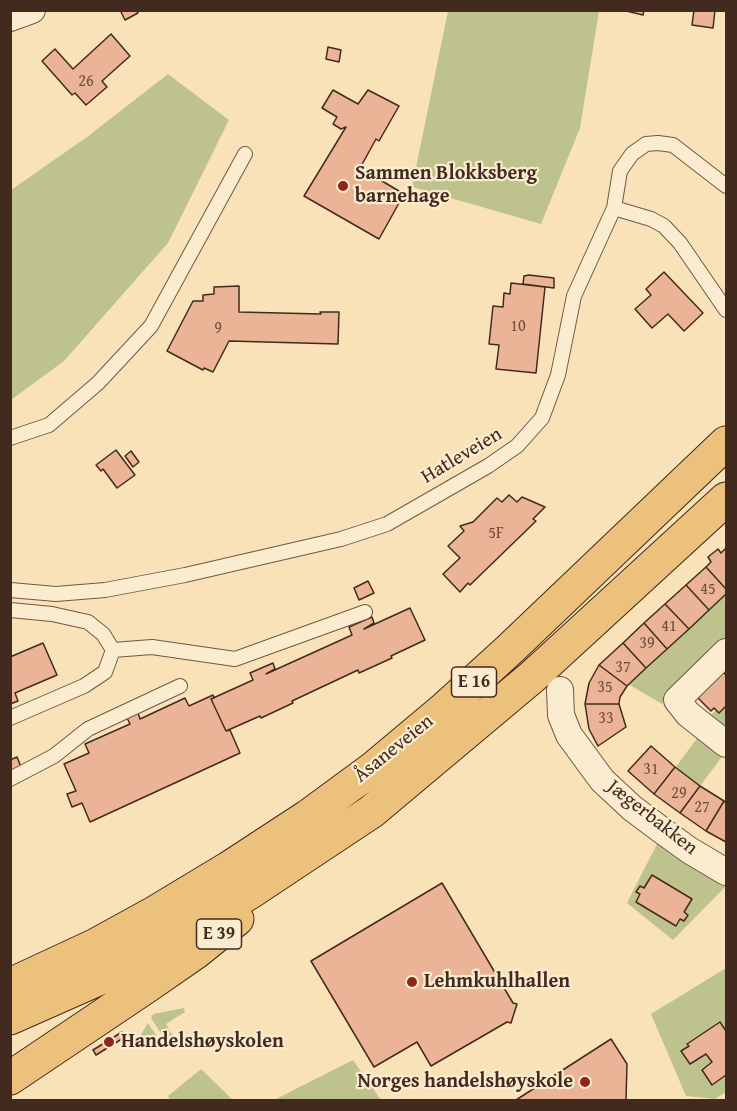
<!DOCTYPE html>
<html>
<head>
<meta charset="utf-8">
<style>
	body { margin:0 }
	#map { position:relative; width:737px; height:1111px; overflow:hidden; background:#f9e2b7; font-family:"Gentium Book Plus",serif }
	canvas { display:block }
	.frame { position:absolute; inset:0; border:12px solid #432a1f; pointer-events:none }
</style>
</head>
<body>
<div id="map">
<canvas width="737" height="1111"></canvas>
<div class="frame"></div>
</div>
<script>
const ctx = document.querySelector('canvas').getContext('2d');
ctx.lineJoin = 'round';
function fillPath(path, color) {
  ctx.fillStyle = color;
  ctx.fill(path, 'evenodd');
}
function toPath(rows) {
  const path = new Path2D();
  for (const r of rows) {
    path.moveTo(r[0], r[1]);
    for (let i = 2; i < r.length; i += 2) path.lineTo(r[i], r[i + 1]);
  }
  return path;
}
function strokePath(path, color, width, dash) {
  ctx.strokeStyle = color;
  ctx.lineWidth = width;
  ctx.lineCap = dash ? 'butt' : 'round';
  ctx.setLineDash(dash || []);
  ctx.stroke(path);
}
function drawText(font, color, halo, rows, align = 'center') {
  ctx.font = font + ' "Gentium Book Plus",serif';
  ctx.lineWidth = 4.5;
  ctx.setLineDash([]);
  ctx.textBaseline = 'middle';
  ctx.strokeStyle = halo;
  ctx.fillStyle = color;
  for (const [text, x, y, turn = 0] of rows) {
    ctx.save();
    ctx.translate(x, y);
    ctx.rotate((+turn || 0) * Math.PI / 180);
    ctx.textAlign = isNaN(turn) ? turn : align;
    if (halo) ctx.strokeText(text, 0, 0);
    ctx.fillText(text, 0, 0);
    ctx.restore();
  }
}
const green = toPath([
	[448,11,599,11,580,128,541,224,412,187],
	[168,74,229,120,168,243,64,361,11,400,11,190,87,137],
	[726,594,726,642,662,704,628,684],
	[726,706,726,737,705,721,716,710,719,713],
	[701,733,724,754,700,786,675,768],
	[658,842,726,880,726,886,673,940,627,903],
	[726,968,726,1092,715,1099,686,1096,651,1014],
	[184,1008,185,1012,166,1024,173,1036,166,1041,151,1018,153,1014],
	[148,1023,162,1044,155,1048,147,1039,136,1046,135,1044],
	[353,1060,381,1100,274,1100],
	[201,1069,233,1100,170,1100,168,1096]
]);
const building = toPath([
	[120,10,136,10,138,13,125,20,120,10],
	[622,10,644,10,643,15,622,10],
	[694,10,715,10,713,28,692,25,694,10],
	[111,34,130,56,102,81,107,87,86,105,75,93,72,95,42,61,55,49,73,69,111,34],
	[328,47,341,50,339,62,326,59,328,47],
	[333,90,358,104,368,90,399,106,379,141,376,139,360,168,404,194,379,239,304,196,346,127,341,129,333,124,337,117,322,108,333,90],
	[664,272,703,313,684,331,668,314,652,328,635,309,651,295,646,289,664,272],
	[529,275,554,278,554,288,523,284,524,276,529,275],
	[511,283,545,287,536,373,496,369,499,345,489,344,493,306,503,307,504,293,510,294,511,283],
	[239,286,239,312,321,314,320,312,339,312,338,344,229,341,213,372,204,368,203,370,167,351,193,301,203,301,203,295,214,294,214,287,239,286],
	[116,450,135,475,117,488,103,469,101,471,96,465,116,450],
	[131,451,139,462,133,467,125,456,131,451],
	[509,495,517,502,522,497,545,507,533,519,536,521,470,585,468,583,460,592,443,574,460,558,448,546,464,531,460,526,473,522,497,498,502,502,509,495],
	[726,548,726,589,706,567,711,562,708,557,718,549,721,553,726,548],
	[706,567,726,589,726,594,709,610,686,585,706,567],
	[368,581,374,593,359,600,354,588,368,581],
	[686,585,709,610,689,629,665,604,686,585],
	[665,604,689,629,667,649,644,623,665,604],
	[410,608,425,640,391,656,392,658,359,673,358,670,292,701,293,703,261,718,260,716,226,731,211,699,253,680,250,673,273,663,275,669,266,674,352,635,349,627,372,617,374,623,364,629,410,608],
	[644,623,667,649,646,668,623,643,644,623],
	[43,643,57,675,15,693,18,701,10,704,10,657,43,643],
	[623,643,646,668,627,686,599,665,623,643],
	[599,665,627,686,620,697,619,704,585,704,589,683,599,665],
	[721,670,726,675,726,706,719,713,714,708,711,711,696,696,721,670],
	[213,695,214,698,211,699,226,731,230,730,240,753,90,822,82,803,72,807,67,794,76,791,64,764,89,753,85,744,130,724,127,718,138,713,140,719,185,698,189,706,213,695],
	[585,704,619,704,626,727,598,746,589,729,585,704],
	[651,746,675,767,654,794,628,771,651,746],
	[17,757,21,767,10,772,10,760,17,757],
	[675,767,700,786,680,813,654,794,675,767],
	[700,786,724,801,706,831,680,813,700,786],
	[724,801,726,803,726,842,706,831,724,801],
	[652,875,692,899,684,912,688,915,684,921,680,919,676,926,636,902,640,894,636,892,640,886,644,888,652,875],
	[442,883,513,1003,517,1004,511,1023,507,1022,431,1066,417,1042,374,1067,311,961,442,883],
	[720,1022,726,1031,726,1075,712,1085,702,1070,712,1062,706,1054,690,1064,681,1051,689,1046,687,1044,720,1022],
	[122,1032,125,1037,96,1055,93,1050,122,1032],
	[611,1039,627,1064,626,1100,516,1100,611,1039]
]);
const lane = toPath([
	[614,208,651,219,664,226,680,243,726,310],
	[10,438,49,425,98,383,151,326,245,154],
	[10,590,56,594,105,590,185,575,341,539,387,524,488,466,517,446,542,418,558,375,574,296,614,208,620,171,632,154,646,144,658,143,673,145,726,186],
	[10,610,52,614,88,622,103,634,113,650,105,672,84,686,10,718],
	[113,650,152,647,235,659,365,612],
	[10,779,54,756,88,729,180,686]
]);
const street = toPath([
	[10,18,32,10],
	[726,652,677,700,688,714,726,744],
	[560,690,561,715,569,735,602,780,632,808,660,829,689,850,726,872]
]);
const highway = toPath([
	[10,985,96,945,156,912,229,868,307,817,375,767,443,710,509,650,726,443],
	[10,1018,114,972,249,893,371,812,532,677,726,499],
	[10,1078,147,986,196,952,237,919]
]);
const markers = [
	[343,186,6,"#8f2418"],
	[412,982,6,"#8f2418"],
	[109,1042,6,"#8f2418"],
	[585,1082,6,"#8f2418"]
];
const numberNames = [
	["26",86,82],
	["10",518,327],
	["9",218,329],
	["5F",496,534],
	["45",708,590],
	["41",669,627],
	["39",647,644],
	["37",623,668],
	["35",605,688],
	["33",606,719],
	["31",651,770],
	["29",679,794],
	["27",702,808]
];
const shields = [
	[474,682,45],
	[219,934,45]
];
const shieldNames = [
	["E 16",474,682],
	["E 39",219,934]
];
const poiNames = [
	["Sammen Blokksberg",355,174],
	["barnehage",355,197],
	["Lehmkuhlhallen",424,982],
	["Handelshøyskolen",121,1042],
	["Norges handelshøyskole",573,1082,"right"]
];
const streetNames = [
	["Hatleveien",462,456,-31],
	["Åsaneveien",394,749,-39],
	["Jægerbakken",652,818,38]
];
fillPath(green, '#bec38e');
fillPath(building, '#ecb496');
strokePath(building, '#432a1f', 1.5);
strokePath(lane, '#705845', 16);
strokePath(street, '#705845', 28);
strokePath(highway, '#432a1f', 35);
strokePath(lane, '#fbecd0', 14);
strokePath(street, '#fbecd0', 26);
strokePath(highway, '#ecc17c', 33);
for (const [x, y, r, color] of markers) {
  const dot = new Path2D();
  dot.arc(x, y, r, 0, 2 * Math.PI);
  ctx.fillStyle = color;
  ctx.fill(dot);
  strokePath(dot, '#fbecd0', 2);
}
drawText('16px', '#6d4c3d', null, numberNames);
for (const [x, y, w] of shields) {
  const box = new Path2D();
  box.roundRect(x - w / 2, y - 15, w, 30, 4.5);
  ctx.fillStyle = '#fbecd0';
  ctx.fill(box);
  strokePath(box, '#432a1f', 1.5);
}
drawText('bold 18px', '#432a1f', null, shieldNames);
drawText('bold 20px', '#432a1f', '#fbecd0', poiNames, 'left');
drawText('20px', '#432a1f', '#fbecd0', streetNames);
</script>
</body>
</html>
